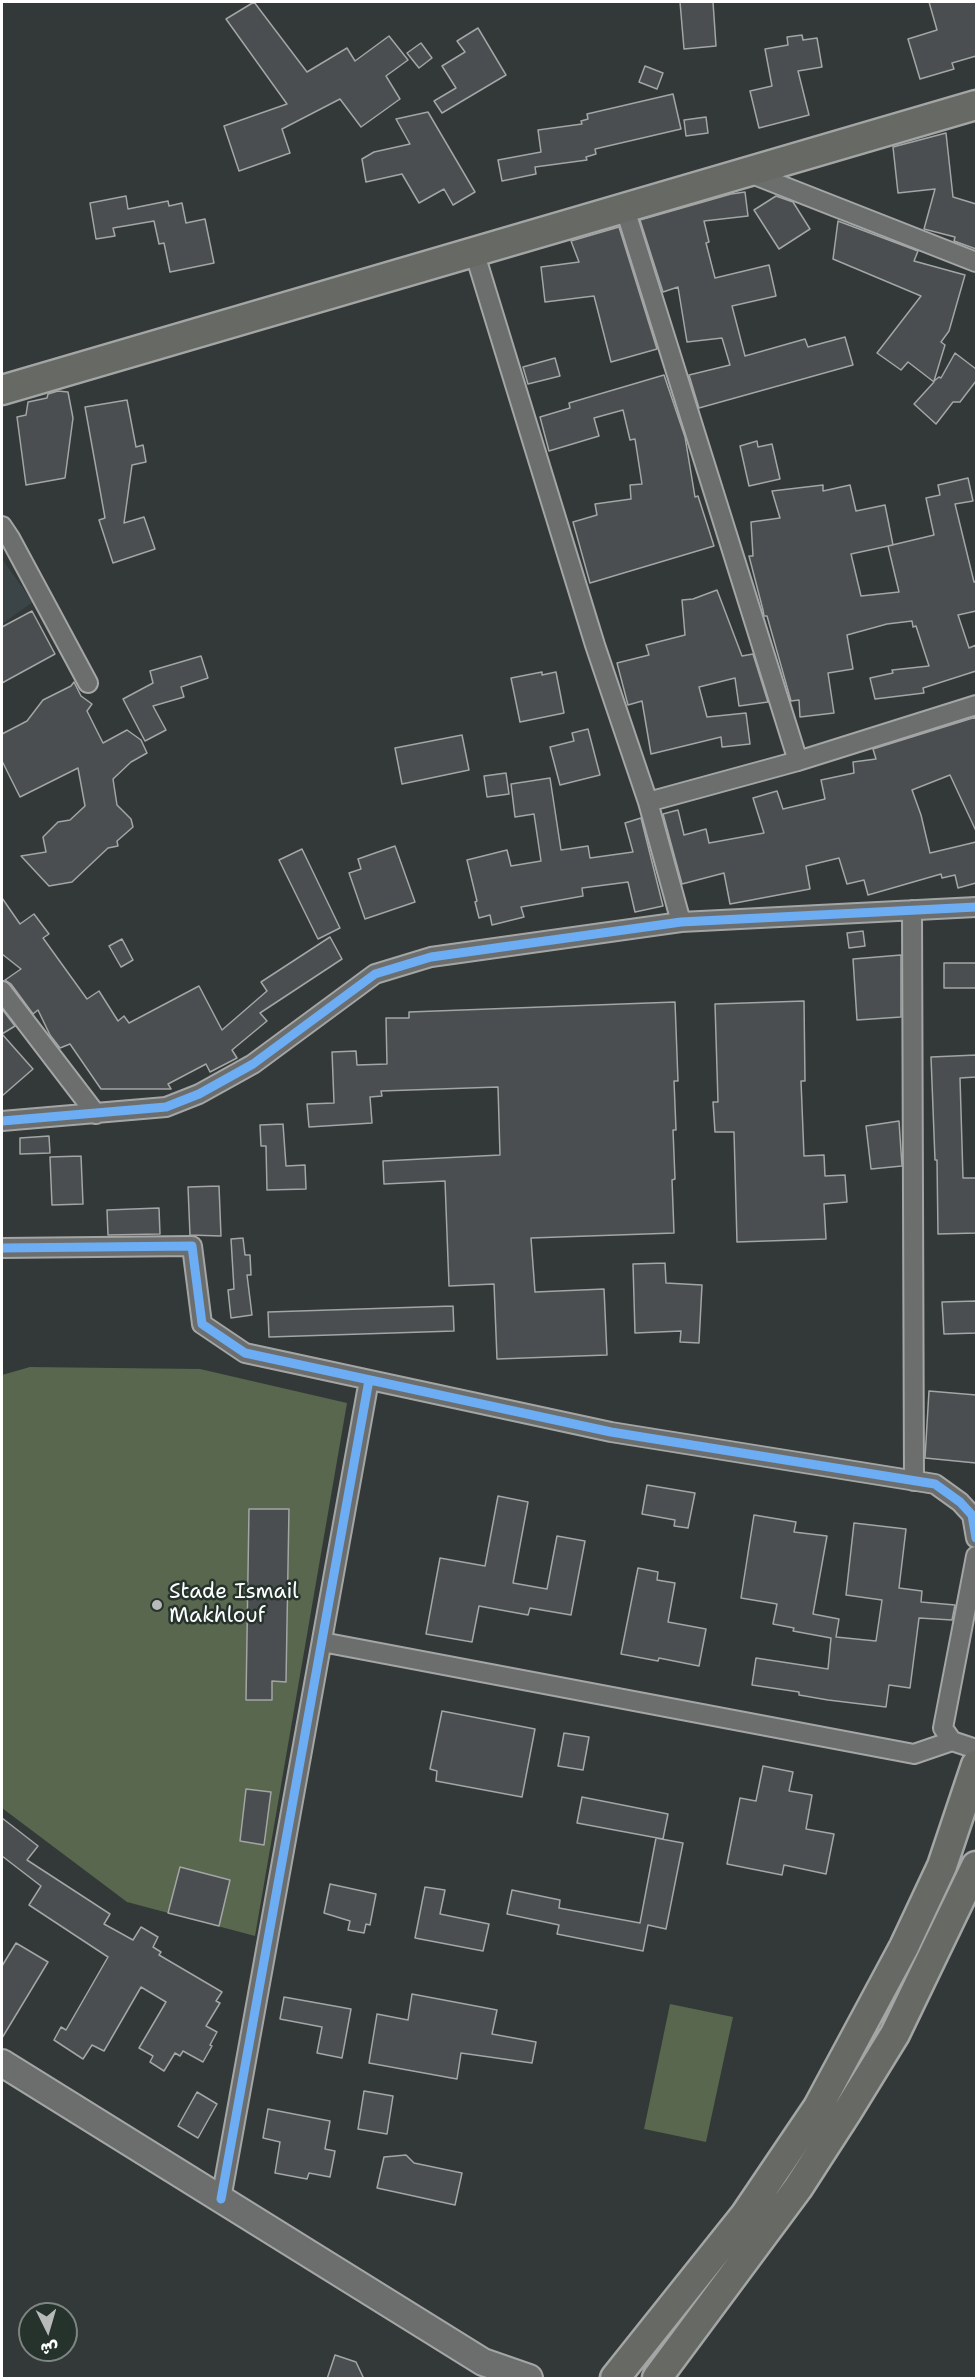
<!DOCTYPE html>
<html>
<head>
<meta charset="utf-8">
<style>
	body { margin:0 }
	#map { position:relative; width:978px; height:2380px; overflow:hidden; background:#333938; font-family:"Shantell Sans","Playpen Sans Arabic",sans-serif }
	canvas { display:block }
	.frame { position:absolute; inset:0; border:3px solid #fff; pointer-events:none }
	.north { position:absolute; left:18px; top:2302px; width:60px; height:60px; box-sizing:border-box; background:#26332d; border:2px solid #7d8581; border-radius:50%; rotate:175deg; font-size:16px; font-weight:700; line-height:24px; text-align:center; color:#fff }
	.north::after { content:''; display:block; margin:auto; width:21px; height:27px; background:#b8bab9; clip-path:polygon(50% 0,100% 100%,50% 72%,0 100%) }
</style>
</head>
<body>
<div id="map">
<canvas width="978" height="2380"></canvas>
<div class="frame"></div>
<div class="north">ش</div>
</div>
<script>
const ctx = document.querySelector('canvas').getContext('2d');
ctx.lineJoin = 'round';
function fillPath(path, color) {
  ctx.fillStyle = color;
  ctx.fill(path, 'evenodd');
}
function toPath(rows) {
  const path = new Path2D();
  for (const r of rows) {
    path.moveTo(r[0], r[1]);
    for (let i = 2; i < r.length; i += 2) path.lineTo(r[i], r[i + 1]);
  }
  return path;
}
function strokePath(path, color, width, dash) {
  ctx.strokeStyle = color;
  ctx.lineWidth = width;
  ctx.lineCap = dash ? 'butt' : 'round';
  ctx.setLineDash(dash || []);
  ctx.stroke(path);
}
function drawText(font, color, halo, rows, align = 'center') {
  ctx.font = font + ' "Shantell Sans",sans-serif';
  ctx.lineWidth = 5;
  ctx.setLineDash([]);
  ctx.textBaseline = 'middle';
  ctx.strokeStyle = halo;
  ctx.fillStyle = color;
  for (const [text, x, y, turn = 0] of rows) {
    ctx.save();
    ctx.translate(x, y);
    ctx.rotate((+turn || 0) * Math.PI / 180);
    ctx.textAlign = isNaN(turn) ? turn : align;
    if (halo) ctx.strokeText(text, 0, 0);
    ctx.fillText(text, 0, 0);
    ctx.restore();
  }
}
const built = toPath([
	[2,559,33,602,2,624]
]);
const green = toPath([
	[30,1367,200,1369,347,1403,255,1936,127,1902,2,1808,2,1375],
	[670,2004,733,2017,706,2142,644,2129]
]);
const building = toPath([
	[254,2,307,72,347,48,355,61,389,36,408,60,386,76,400,99,361,127,340,99,282,129,290,153,239,171,224,126,287,104,226,19,254,2],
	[680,2,713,2,716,46,684,49,680,2],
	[929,2,976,2,976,56,952,63,954,69,920,79,908,39,937,30,929,2],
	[478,28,506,75,442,113,434,101,456,88,442,66,465,52,457,41,478,28],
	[802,35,803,40,817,38,822,67,798,71,809,115,759,128,750,91,772,86,765,49,788,45,787,37,802,35],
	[421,43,432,58,419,68,407,53,421,43],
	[645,66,663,73,657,89,639,82,645,66],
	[673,94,681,129,595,149,596,154,586,157,587,160,535,167,536,174,502,181,498,160,541,152,538,130,582,124,581,121,588,119,587,114,673,94],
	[428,112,475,192,453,205,444,189,419,203,402,174,366,182,362,159,374,152,410,144,396,119,428,112],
	[706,117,708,133,686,136,684,120,706,117],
	[946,133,953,197,976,204,976,249,954,241,955,237,924,229,935,189,898,193,893,147,946,133],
	[745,192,748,216,704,221,709,242,706,243,715,278,769,265,776,296,732,306,745,356,805,339,808,347,845,337,853,365,699,408,689,375,730,365,722,338,687,342,678,287,663,292,640,220,731,194,745,192],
	[126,196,128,209,168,201,169,206,182,203,186,223,205,219,214,263,170,272,164,243,159,244,154,221,113,228,115,236,96,239,90,203,126,196],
	[776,196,793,202,810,229,779,249,754,210,776,196],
	[838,221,918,251,914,261,965,275,949,331,941,342,945,345,934,381,939,377,941,378,955,353,976,369,976,381,960,402,953,402,936,424,914,404,934,382,908,362,901,370,877,353,921,296,833,259,838,221],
	[619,227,657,349,611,362,594,296,545,302,541,267,579,262,571,241,619,227],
	[555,358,560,376,528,384,523,367,555,358],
	[664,375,685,437,695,497,698,496,714,546,590,583,573,522,597,515,595,504,631,499,630,485,642,484,635,439,630,440,623,410,594,418,599,436,549,451,540,417,570,408,569,403,664,375],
	[58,391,68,392,73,418,65,478,26,485,17,417,26,415,28,402,47,398,48,394,58,391],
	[127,400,136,447,143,445,146,462,132,465,124,523,144,517,155,549,113,563,99,520,105,518,85,407,127,400],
	[757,441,758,447,772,444,780,479,749,486,740,446,757,441],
	[968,478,973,501,955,504,974,582,976,581,976,611,958,615,969,648,976,645,976,671,923,688,924,693,875,699,870,678,893,673,892,670,929,666,916,626,913,627,912,621,887,624,847,635,853,669,828,673,834,713,800,717,799,700,791,701,767,616,764,616,763,610,749,556,753,556,751,522,780,518,772,491,823,485,823,491,850,485,856,511,885,505,893,545,851,554,861,596,899,592,888,546,934,535,926,498,940,495,938,485,968,478],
	[717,590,742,656,753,654,768,702,739,706,735,678,699,687,707,717,746,713,750,744,722,747,721,737,651,754,642,701,628,705,617,663,649,655,646,645,685,635,682,600,693,599,717,590],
	[32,611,55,654,2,683,2,627,32,611],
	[201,656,208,678,181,687,184,697,153,706,166,730,145,741,123,699,153,683,150,671,201,656],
	[542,672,542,675,556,672,564,713,520,722,511,678,542,672],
	[74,682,81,696,92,704,87,711,103,743,127,730,141,740,147,753,131,762,113,779,117,805,131,819,133,827,117,841,118,846,108,848,72,882,49,886,21,856,46,852,43,837,58,822,70,820,85,806,78,768,20,797,2,761,2,734,27,721,43,700,71,686,74,682],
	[976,717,976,831,950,775,912,790,921,815,930,853,976,842,976,883,958,888,955,875,942,878,941,874,868,895,864,880,847,884,839,858,806,866,810,889,730,904,724,873,682,884,663,814,678,810,684,835,706,829,709,843,764,833,753,798,777,791,783,809,825,799,821,780,854,773,853,762,876,759,873,749,976,717],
	[588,729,600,775,560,785,550,747,574,741,572,733,588,729],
	[462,735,469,770,402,784,395,748,462,735],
	[506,773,509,794,487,797,484,776,506,773],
	[550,778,561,850,588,846,590,858,633,852,625,823,641,818,663,906,635,912,628,882,582,888,583,896,521,907,524,917,492,925,490,915,479,918,475,902,477,901,467,860,507,850,511,866,541,861,534,814,515,817,511,784,550,778],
	[395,846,415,902,365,919,349,873,361,869,358,859,395,846],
	[302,849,340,928,318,939,279,860,302,849],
	[2,898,20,924,34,914,49,934,43,938,87,999,99,991,118,1021,124,1016,129,1023,199,986,222,1030,267,991,261,982,330,937,342,959,260,1013,267,1021,232,1050,237,1058,210,1072,206,1064,168,1084,171,1089,101,1089,70,1044,60,1048,50,1035,38,1010,33,1014,11,984,5,980,21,969,2,954,2,898],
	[863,931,865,946,849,948,847,933,863,931],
	[122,939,133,960,121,967,109,946,122,939],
	[901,955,901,1017,857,1020,853,959,901,955],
	[944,963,976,963,976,988,944,988,944,963],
	[804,1001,805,1081,801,1081,804,1156,824,1155,825,1176,845,1175,847,1202,824,1204,826,1239,737,1242,734,1132,715,1132,713,1102,718,1102,715,1004,804,1001],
	[675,1002,678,1081,674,1081,676,1130,673,1130,675,1179,672,1180,674,1233,531,1238,535,1292,604,1289,607,1355,497,1359,494,1284,449,1286,445,1181,384,1184,383,1161,500,1155,498,1087,381,1091,382,1096,370,1097,372,1123,309,1127,307,1104,334,1103,332,1052,356,1051,357,1065,387,1064,386,1018,409,1018,409,1012,675,1002],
	[2,1009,15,1026,2,1034,33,1069,2,1096,2,1009],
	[976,1055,976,1077,960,1078,963,1178,976,1178,976,1233,938,1234,937,1160,935,1160,931,1057,976,1055],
	[899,1121,902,1166,871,1169,866,1126,899,1121],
	[283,1124,286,1166,305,1165,306,1189,267,1190,266,1146,261,1146,260,1125,283,1124],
	[49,1136,50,1153,20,1154,20,1138,49,1136],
	[81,1156,83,1204,52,1205,50,1157,81,1156],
	[219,1186,221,1236,190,1235,188,1187,219,1186],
	[159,1208,160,1234,108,1235,107,1210,159,1208],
	[243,1238,245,1255,250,1255,251,1275,247,1275,252,1315,231,1318,228,1290,234,1289,231,1239,243,1238],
	[665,1263,666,1283,702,1285,699,1343,680,1342,681,1331,635,1333,633,1264,665,1263],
	[976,1301,976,1333,944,1334,942,1302,976,1301],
	[453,1306,454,1331,269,1337,268,1312,453,1306],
	[929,1391,976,1395,976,1463,925,1458,929,1391],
	[647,1485,695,1493,688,1528,674,1526,675,1520,642,1514,647,1485],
	[498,1496,528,1502,513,1583,547,1589,557,1536,585,1541,571,1615,530,1608,528,1615,479,1606,472,1642,426,1634,440,1558,485,1566,498,1496],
	[249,1509,289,1509,286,1682,272,1681,272,1700,246,1700,249,1509],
	[754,1515,796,1522,794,1532,827,1536,813,1614,839,1619,836,1637,876,1641,882,1600,846,1595,854,1523,906,1529,899,1588,922,1591,921,1602,955,1605,952,1620,919,1618,910,1688,889,1685,886,1707,828,1700,799,1695,799,1692,752,1685,756,1658,828,1669,831,1638,793,1631,794,1628,773,1624,777,1604,741,1598,754,1515],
	[638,1568,658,1572,657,1580,675,1583,668,1622,706,1629,699,1666,659,1658,658,1661,621,1654,638,1568],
	[442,1711,535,1729,522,1797,436,1781,437,1771,430,1769,442,1711],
	[564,1733,589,1737,583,1770,558,1766,564,1733],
	[763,1766,793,1772,789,1791,812,1795,806,1829,834,1834,826,1874,784,1865,782,1875,727,1864,740,1798,756,1801,763,1766],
	[246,1789,271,1792,264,1845,240,1841,246,1789],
	[582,1797,668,1814,663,1839,577,1823,582,1797],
	[2,1818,38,1846,27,1860,110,1914,104,1924,133,1940,141,1927,158,1937,153,1947,161,1952,159,1955,222,1992,216,2001,220,2003,206,2026,217,2032,210,2045,212,2046,203,2062,183,2051,180,2056,175,2053,164,2071,150,2062,153,2056,139,2048,166,2002,141,1987,104,2051,92,2045,83,2059,54,2040,61,2027,66,2030,108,1957,29,1905,41,1886,2,1856,2,1818],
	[656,1838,683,1843,666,1929,648,1925,643,1951,557,1934,559,1925,507,1914,512,1890,560,1900,559,1908,640,1923,656,1838],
	[180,1867,230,1880,219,1926,168,1913,180,1867],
	[330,1884,376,1894,370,1925,366,1924,364,1933,348,1930,350,1921,324,1913,330,1884],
	[425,1887,445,1890,440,1914,489,1924,483,1951,415,1938,425,1887],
	[16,1943,48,1962,2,2038,2,1966,16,1943],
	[412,1994,497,2010,492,2034,536,2042,532,2063,461,2053,457,2079,369,2063,377,2014,408,2020,412,1994],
	[284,1997,351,2009,342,2058,317,2053,322,2027,280,2019,284,1997],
	[364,2091,393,2096,387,2134,358,2129,364,2091],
	[197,2092,217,2104,198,2138,178,2126,197,2092],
	[268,2109,330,2121,325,2149,335,2151,330,2177,309,2173,307,2179,275,2173,280,2142,263,2138,268,2109],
	[406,2155,414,2163,462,2173,455,2205,377,2188,384,2157,406,2155],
	[335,2355,356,2362,364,2379,327,2379,335,2355]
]);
const minor = toPath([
	[747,172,976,262],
	[625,209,798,761,976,705],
	[474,251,595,645,648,802,681,922],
	[2,526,10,538,88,683],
	[648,802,798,761],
	[912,910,914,1481],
	[2,991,96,1114],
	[2,1121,166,1107,199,1094,253,1064,375,974,431,957,681,922,976,907],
	[2,1248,192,1246,202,1324,245,1353,611,1432,935,1484,960,1502,972,1515,976,1538],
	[976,1556,943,1728,952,1741,976,1749],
	[322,1642,914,1754,952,1741],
	[221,2199,369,1380]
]);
const secondary = toPath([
	[2,2063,483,2362,529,2378]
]);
const primary = toPath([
	[2,390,976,105]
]);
const trunk = toPath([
	[615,2378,745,2215,818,2107,904,1947,942,1866,976,1765],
	[657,2378,798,2188,847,2112,895,2034,976,1866]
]);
const cycleway = toPath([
	[2,1121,166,1107,199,1094,253,1064,375,974,431,957,681,922,976,907],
	[2,1248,192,1246,202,1324,245,1353,611,1432,935,1484,960,1502,972,1515,976,1538],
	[221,2199,369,1380]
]);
const markers = [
	[157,1605,6,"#b8bab9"]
];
const poiNames = [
	["Stade Ismail",169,1593],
	["Makhlouf",169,1617]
];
fillPath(built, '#3b4446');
fillPath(green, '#58674d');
fillPath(building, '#4a4e51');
strokePath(building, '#a3a6a5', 1.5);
strokePath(minor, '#a3a6a5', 22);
strokePath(secondary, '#a3a6a5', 30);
strokePath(primary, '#a3a6a5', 33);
strokePath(trunk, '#a3a6a5', 33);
strokePath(minor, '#6b6e6d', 18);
strokePath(secondary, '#6b6e6d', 26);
strokePath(primary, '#676965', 28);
strokePath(trunk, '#676965', 28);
strokePath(cycleway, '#6dadf4', 9);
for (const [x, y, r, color] of markers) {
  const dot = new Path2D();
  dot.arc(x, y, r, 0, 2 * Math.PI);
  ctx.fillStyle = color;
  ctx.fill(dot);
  strokePath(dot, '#26332d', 2);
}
drawText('21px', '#fff', '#26332d', poiNames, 'left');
</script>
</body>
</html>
